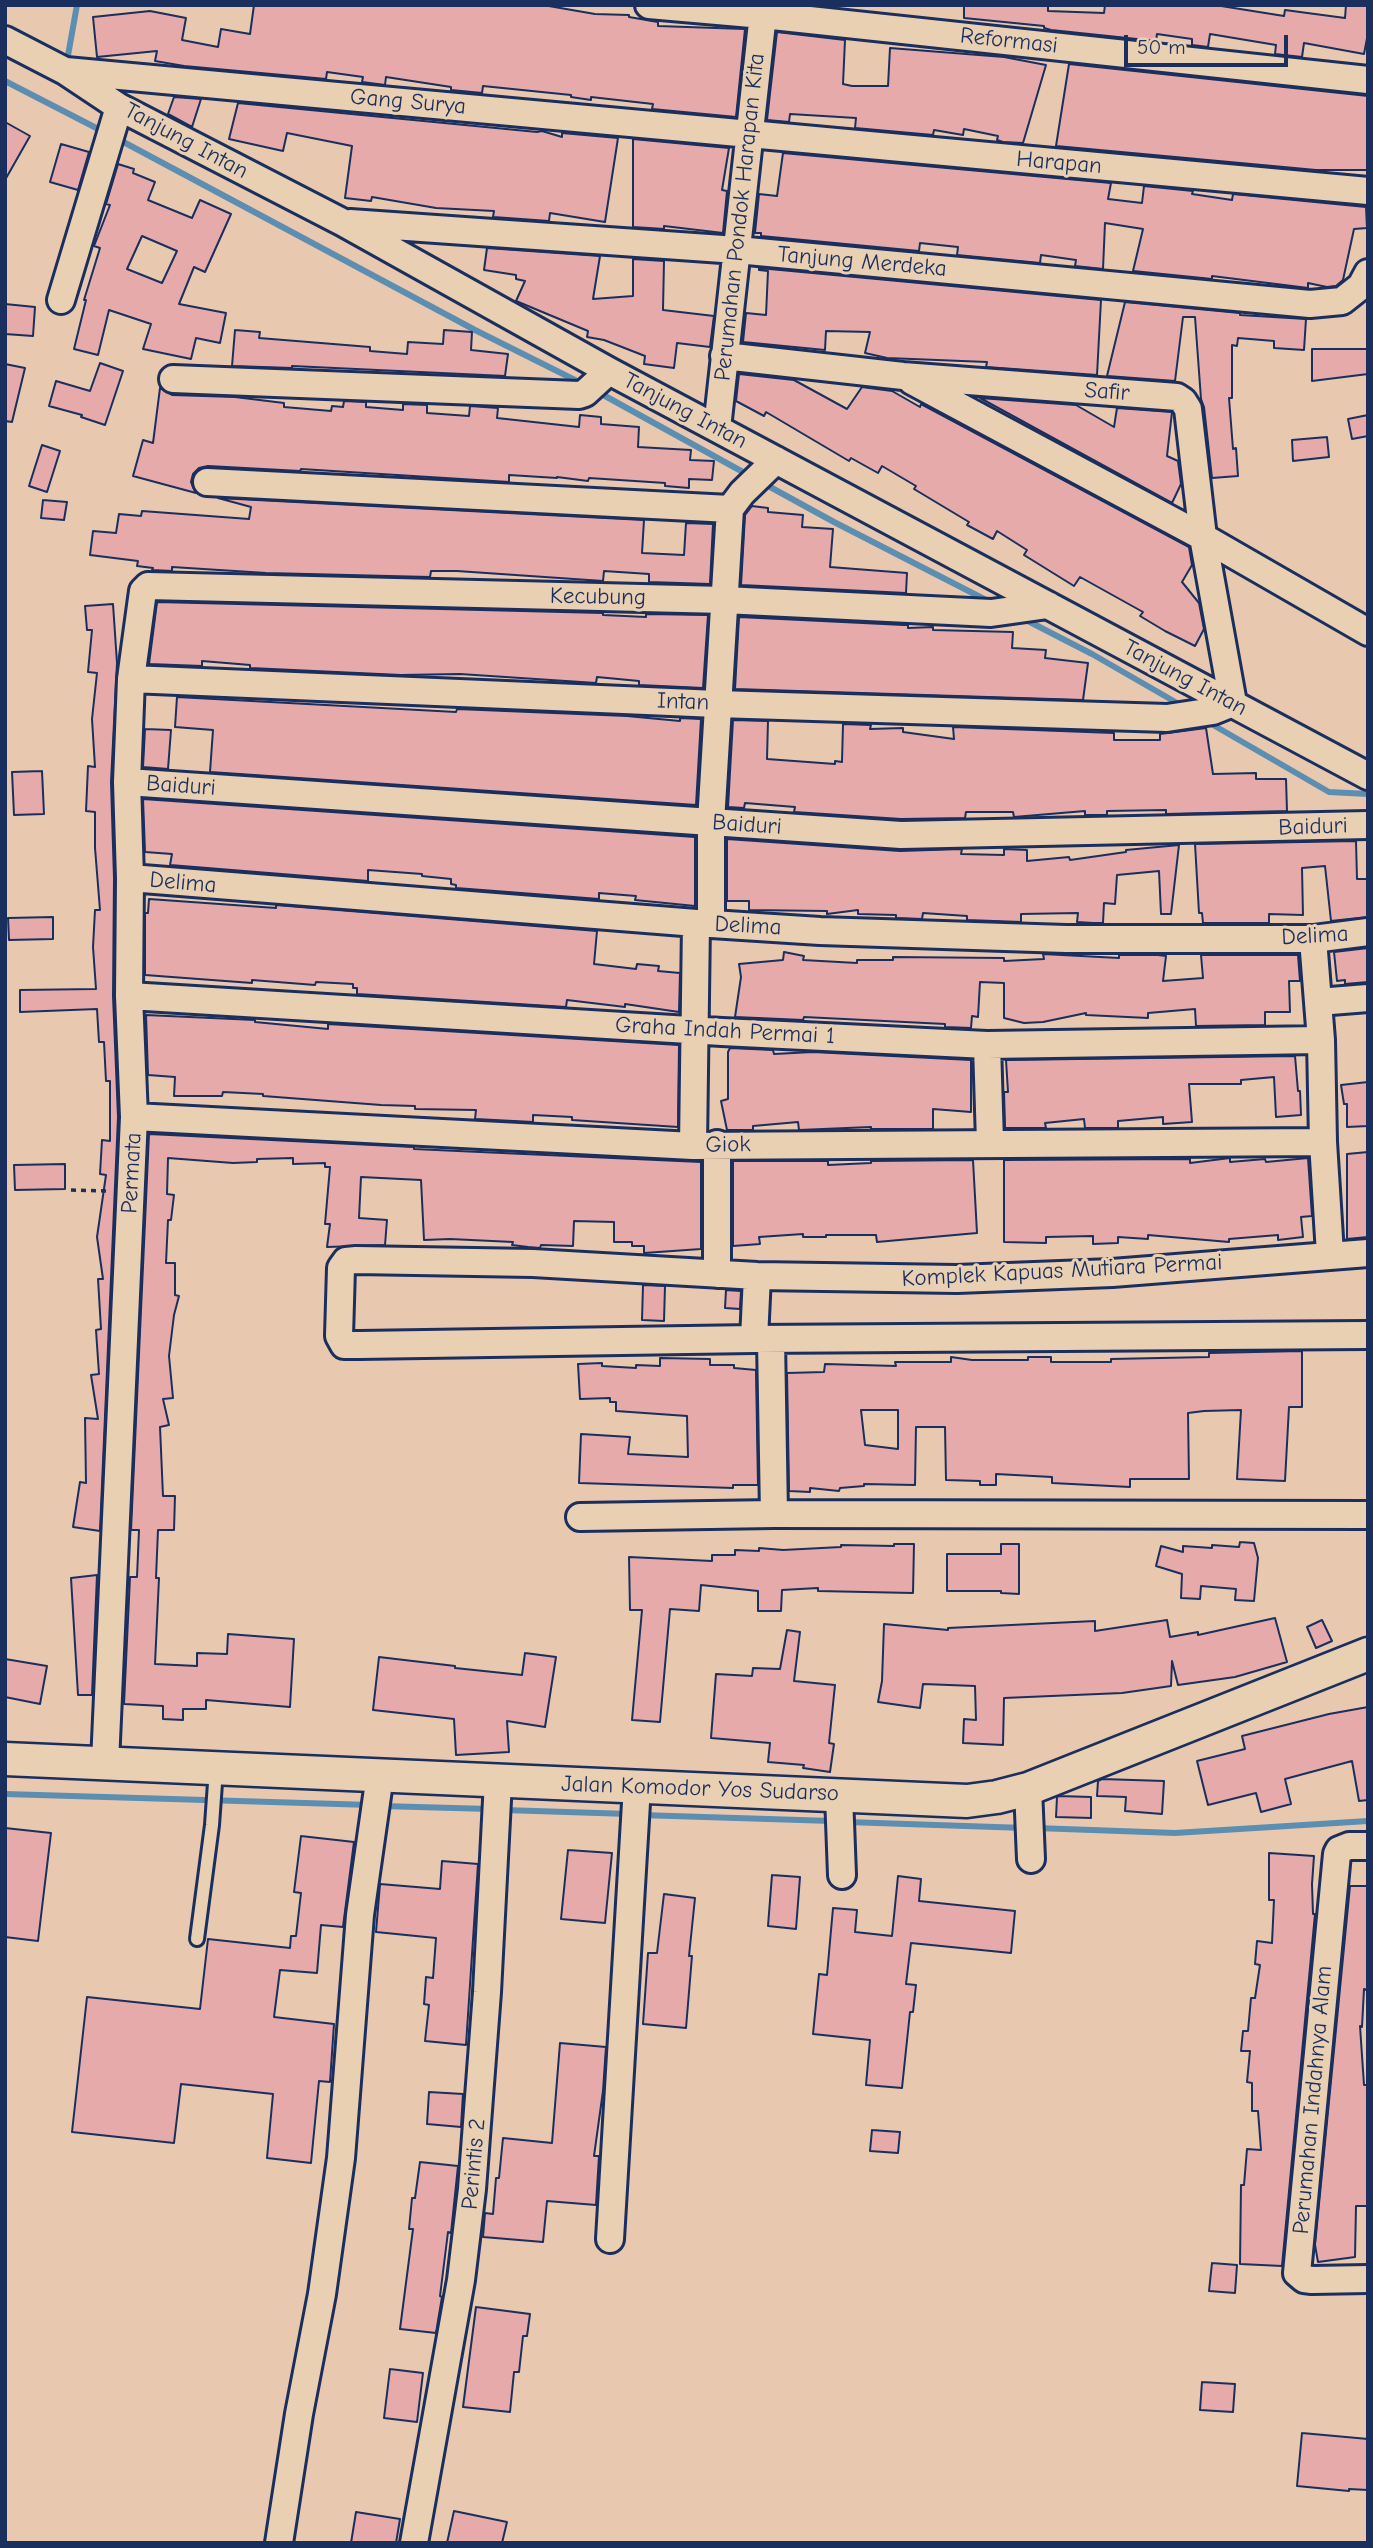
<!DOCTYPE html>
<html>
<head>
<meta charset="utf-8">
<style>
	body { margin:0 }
	#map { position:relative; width:1373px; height:2548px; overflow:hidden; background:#e9c8b0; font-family:"Comic Neue",sans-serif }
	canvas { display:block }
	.frame { position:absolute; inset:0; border:7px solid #1b2f5e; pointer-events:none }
	.scale { position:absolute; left:1124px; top:35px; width:164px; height:32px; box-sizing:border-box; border:4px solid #1b2f5e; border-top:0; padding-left:9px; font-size:21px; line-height:24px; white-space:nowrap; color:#1b2f5e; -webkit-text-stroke:5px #ead0b2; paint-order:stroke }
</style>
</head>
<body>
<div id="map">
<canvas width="1373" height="2548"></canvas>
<div class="frame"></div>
<div class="scale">50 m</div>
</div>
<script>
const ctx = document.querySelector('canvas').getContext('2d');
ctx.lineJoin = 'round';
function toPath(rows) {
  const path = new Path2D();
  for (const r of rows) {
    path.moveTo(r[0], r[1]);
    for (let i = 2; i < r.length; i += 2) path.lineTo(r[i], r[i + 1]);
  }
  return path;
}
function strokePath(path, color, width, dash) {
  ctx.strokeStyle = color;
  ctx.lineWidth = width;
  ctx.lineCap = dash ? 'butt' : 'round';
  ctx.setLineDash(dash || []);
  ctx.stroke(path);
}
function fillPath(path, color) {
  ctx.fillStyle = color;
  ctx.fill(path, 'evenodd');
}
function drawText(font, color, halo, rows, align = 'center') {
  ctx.font = font + ' "Comic Neue",sans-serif';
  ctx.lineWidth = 6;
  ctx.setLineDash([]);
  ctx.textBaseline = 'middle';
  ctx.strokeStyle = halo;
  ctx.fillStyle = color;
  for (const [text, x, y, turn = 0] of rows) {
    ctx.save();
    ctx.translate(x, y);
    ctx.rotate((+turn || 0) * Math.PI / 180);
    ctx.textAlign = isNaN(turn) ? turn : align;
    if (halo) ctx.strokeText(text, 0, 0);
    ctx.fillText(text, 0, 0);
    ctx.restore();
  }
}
const stream = toPath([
	[67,61,77,5],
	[5,81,106,133],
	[116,138,475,330,583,384],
	[596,391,752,477],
	[761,482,834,522,990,602],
	[1022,618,1092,654,1184,707],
	[1208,722,1329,792,1368,794],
	[5,1794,371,1805],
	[381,1806,490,1809],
	[504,1810,629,1814],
	[640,1815,832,1821],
	[847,1822,1025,1828],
	[1036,1828,1175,1833,1368,1821]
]);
const building = toPath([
	[254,5,543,5,595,14,629,15,629,17,658,22,658,26,745,29,736,117,652,109,653,104,591,97,591,100,571,97,571,95,483,86,482,93,451,90,451,87,386,77,385,85,362,82,363,77,327,72,326,79,184,66,155,61,157,51,97,57,93,17,150,11,186,18,182,40,218,47,221,29,250,34,254,5],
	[964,5,1048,5,1048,11,1104,13,1105,5,1215,5,1284,16,1285,10,1345,18,1346,5,1368,5,1368,33,1364,54,1304,43,1302,57,1275,54,1276,45,1210,34,1208,47,1192,45,1192,39,1157,34,1156,41,1051,30,1044,28,1044,26,964,18,964,5],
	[777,32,845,40,843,84,852,86,888,86,890,48,1004,57,1046,65,1023,143,1003,142,997,140,998,136,964,129,963,135,934,130,933,135,855,128,856,118,790,114,789,122,767,120,777,32],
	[1069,64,1368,96,1368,170,1316,170,1056,146,1069,64],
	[174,97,201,99,192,127,168,114,174,97],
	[238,103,537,132,542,131,562,137,562,133,618,138,605,222,550,213,549,221,493,217,494,211,436,208,372,197,371,201,345,198,352,146,287,133,283,151,229,139,238,103],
	[5,122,30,136,5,180,5,122],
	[633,139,729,148,722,190,727,191,723,233,664,226,664,229,633,227,633,139],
	[61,144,89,152,78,190,50,182,61,144],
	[783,153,1111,183,1108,199,1142,203,1144,186,1193,191,1192,194,1232,200,1233,194,1366,207,1367,228,1354,229,1343,280,1336,286,1327,287,1308,283,1308,288,1212,276,1212,279,1133,271,1143,229,1105,223,1103,269,1075,266,1076,260,1041,255,1040,263,957,255,958,247,920,243,919,251,761,236,761,233,755,233,759,194,777,196,783,153],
	[118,164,134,169,133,173,155,182,148,200,192,218,200,200,231,214,205,272,194,267,179,304,226,313,220,343,196,338,191,359,143,349,151,324,109,310,98,355,74,349,86,300,84,300,100,248,94,246,110,205,106,204,118,164],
	[142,236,177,251,162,283,127,269,142,236],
	[487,248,600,256,593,299,633,296,633,259,664,261,663,310,714,316,710,347,677,343,674,368,644,364,645,356,604,340,587,337,588,331,516,301,525,281,516,279,516,275,484,270,487,248],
	[759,268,1101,300,1097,375,986,367,987,362,887,358,865,353,870,332,826,331,825,350,743,342,746,313,766,315,768,271,759,270,759,268],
	[1125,302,1240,313,1240,315,1306,319,1304,350,1274,348,1274,341,1238,338,1237,346,1232,345,1232,398,1229,398,1233,449,1236,448,1238,476,1212,478,1204,407,1201,399,1195,317,1183,317,1175,381,1107,376,1125,302],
	[5,304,35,307,33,336,5,334,5,304],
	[235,330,260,332,259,338,370,347,370,351,407,354,408,342,443,344,444,330,472,332,471,350,508,354,505,376,292,366,292,368,232,366,235,330],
	[1312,349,1368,349,1368,374,1312,381,1312,349],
	[100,363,123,371,105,425,81,417,82,415,49,406,56,381,90,391,100,363],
	[5,364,25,368,12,422,5,421,5,364],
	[739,374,794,380,847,409,862,387,892,391,920,407,921,404,1189,547,1192,565,1182,582,1199,603,1204,629,1195,646,1165,631,1140,616,1143,612,1080,577,1074,586,1024,555,1027,550,997,531,993,539,967,525,969,522,914,489,916,486,882,466,878,473,851,458,849,461,766,412,764,416,736,401,739,374],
	[160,388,172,395,235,397,284,403,284,407,331,411,332,406,343,407,344,401,366,402,366,407,403,410,403,404,427,405,427,413,469,416,470,406,498,408,497,418,579,427,580,415,601,417,601,424,639,427,638,447,691,450,690,460,714,461,712,480,689,479,689,488,665,486,665,483,589,478,588,481,557,477,557,478,509,475,509,482,301,469,300,471,208,466,199,468,193,474,191,482,196,493,133,476,143,440,153,443,160,388],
	[980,398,1076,405,1114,427,1117,408,1172,412,1167,456,1178,461,1181,484,1172,503,980,398],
	[1368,415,1368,436,1352,439,1348,419,1368,415],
	[1327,437,1329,457,1293,461,1292,440,1327,437],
	[42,445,60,451,47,492,29,486,42,445],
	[218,498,644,520,642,553,684,555,686,523,713,524,710,584,649,582,649,574,604,571,603,581,457,571,431,571,430,577,266,573,172,567,172,571,152,570,153,568,137,566,138,561,90,555,93,531,116,533,119,514,141,516,142,511,249,519,251,507,218,498],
	[43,500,67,502,64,520,41,518,43,500],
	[752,506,768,508,768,512,803,515,802,527,833,529,830,567,907,573,906,593,741,585,745,515,752,506],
	[157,602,603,613,603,615,646,617,646,614,708,615,703,688,639,685,639,681,597,677,596,683,460,674,401,675,250,668,250,665,202,661,202,666,149,664,157,602],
	[113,604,117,663,111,782,114,878,113,996,118,1117,100,1531,73,1527,80,1482,86,1483,85,1418,98,1419,91,1375,99,1374,96,1330,101,1329,98,1279,103,1279,97,1237,106,1175,100,1174,102,1140,110,1141,110,1081,106,1081,104,1042,99,1042,97,1009,20,1012,20,990,96,989,93,947,95,910,100,910,95,848,95,812,86,811,88,766,95,767,92,719,97,673,88,672,92,630,87,630,85,606,113,604],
	[739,617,904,625,908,625,908,628,933,627,933,630,1013,632,1012,648,1046,650,1045,658,1088,663,1083,700,735,689,739,617],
	[177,697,456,712,457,709,627,716,680,721,680,718,701,719,696,805,210,772,213,730,175,727,177,697],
	[733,720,768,721,767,759,835,764,835,761,842,762,843,724,871,725,870,729,903,728,903,732,954,739,953,727,1114,733,1114,740,1160,740,1160,734,1206,728,1213,774,1256,773,1256,779,1286,779,1287,811,1166,814,1166,810,1107,811,1107,815,1085,815,1085,811,1014,817,1013,812,966,812,965,818,901,819,794,812,795,807,745,803,744,808,728,807,733,720],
	[145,729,171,730,168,769,143,767,145,729],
	[42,771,44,814,14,815,12,772,42,771],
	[143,799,695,837,695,906,635,900,636,896,599,893,599,899,456,888,456,885,451,884,451,879,422,876,422,874,368,870,368,881,170,865,172,854,145,852,143,799],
	[727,839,900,851,962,849,961,854,1004,855,1004,849,1027,850,1027,861,1069,857,1070,860,1126,852,1126,850,1179,845,1171,914,1161,914,1159,871,1117,875,1115,904,1104,903,1103,923,1093,923,1077,922,1078,913,1021,914,1021,922,967,920,967,916,923,913,922,919,896,918,896,915,858,914,858,910,827,914,827,911,749,910,749,901,727,901,727,839],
	[1356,841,1357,879,1368,879,1368,917,1331,921,1325,866,1302,868,1303,915,1269,914,1269,923,1203,923,1202,913,1199,913,1195,844,1356,841],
	[149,899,276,908,276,905,597,931,594,964,636,969,637,964,659,966,658,971,680,973,679,1012,625,1004,625,1007,567,1000,566,1007,357,994,357,988,353,988,353,984,316,982,315,985,252,980,252,983,145,975,145,913,148,913,149,899],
	[53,917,53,939,9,940,8,918,53,917],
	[1368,948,1368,982,1345,984,1345,980,1337,981,1334,952,1368,948],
	[784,952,804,956,803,960,857,963,857,960,893,960,893,957,1004,958,1004,961,1044,959,1043,954,1119,958,1119,955,1158,955,1166,956,1163,981,1203,978,1201,955,1298,955,1300,981,1289,981,1290,1012,1265,1012,1265,1025,1196,1026,1195,1009,1148,1013,1148,1018,1086,1015,1086,1013,1043,1022,1024,1023,1004,1018,1004,983,980,982,978,1017,972,1016,971,1028,945,1027,945,1024,804,1017,803,1020,735,1017,741,977,739,964,783,960,784,952],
	[146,1015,255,1020,255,1022,328,1029,328,1024,679,1045,678,1127,572,1120,572,1117,533,1115,533,1122,475,1119,476,1110,415,1109,415,1106,381,1105,263,1096,263,1094,223,1092,222,1096,174,1096,175,1077,148,1075,146,1015],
	[730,1048,773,1050,774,1054,813,1052,971,1060,971,1112,933,1109,933,1129,871,1129,871,1127,799,1130,798,1122,753,1126,753,1130,727,1130,721,1101,728,1099,728,1052,730,1048],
	[1295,1056,1298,1091,1300,1091,1301,1115,1276,1117,1274,1077,1241,1080,1241,1084,1189,1084,1192,1122,1163,1124,1163,1117,1118,1121,1118,1128,1085,1128,1084,1119,1045,1123,1046,1128,1005,1128,1004,1092,1008,1092,1006,1060,1295,1056],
	[1368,1082,1368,1126,1347,1127,1347,1104,1344,1104,1341,1085,1368,1082],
	[149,1134,414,1147,414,1149,701,1162,701,1249,644,1253,644,1246,632,1246,632,1242,614,1242,614,1222,574,1221,573,1246,541,1245,540,1248,528,1247,512,1245,513,1242,450,1239,424,1240,421,1180,361,1177,359,1218,387,1220,385,1245,327,1247,330,1224,325,1224,330,1167,325,1167,325,1163,293,1164,293,1158,257,1159,257,1162,233,1163,168,1158,167,1194,174,1195,171,1220,168,1220,166,1263,175,1263,175,1295,179,1296,174,1315,169,1356,173,1398,163,1399,169,1425,160,1427,163,1496,175,1496,174,1530,158,1530,156,1578,159,1578,155,1664,197,1666,197,1653,227,1654,228,1634,294,1639,290,1707,206,1700,206,1709,183,1709,183,1720,163,1719,163,1706,124,1704,130,1577,137,1577,139,1530,131,1530,149,1134],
	[1368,1152,1368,1237,1347,1239,1347,1154,1368,1152],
	[1230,1158,1230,1162,1265,1159,1266,1162,1308,1158,1312,1216,1301,1217,1303,1237,1278,1240,1278,1235,1229,1239,1229,1242,1148,1235,1148,1239,1118,1237,1118,1243,1093,1244,1093,1236,1046,1237,1046,1243,1004,1242,1004,1160,1190,1159,1190,1163,1230,1158],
	[973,1160,977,1233,877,1242,876,1235,826,1235,826,1237,803,1237,803,1234,759,1237,760,1244,733,1246,733,1161,828,1161,828,1165,871,1163,871,1161,973,1160],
	[65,1164,65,1189,15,1190,14,1165,65,1164],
	[643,1285,665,1286,664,1321,642,1320,643,1285],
	[726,1290,741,1291,740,1309,725,1308,726,1290],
	[1302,1351,1302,1407,1289,1407,1285,1481,1237,1479,1241,1410,1204,1411,1188,1413,1189,1479,1130,1479,1130,1487,1052,1483,1052,1477,996,1474,996,1485,980,1485,980,1481,946,1480,945,1427,916,1427,915,1485,864,1484,864,1486,840,1488,839,1491,810,1488,810,1492,789,1491,787,1373,824,1372,825,1364,896,1366,895,1362,951,1362,951,1357,972,1360,1028,1360,1028,1357,1051,1357,1051,1362,1111,1362,1111,1359,1209,1357,1209,1353,1302,1351],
	[861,1410,898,1410,898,1449,865,1445,861,1410],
	[660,1358,710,1359,710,1365,734,1365,734,1368,756,1370,758,1485,733,1485,733,1488,579,1483,581,1434,630,1437,628,1454,688,1457,687,1416,616,1411,616,1402,610,1402,610,1398,580,1399,578,1364,602,1363,602,1366,636,1368,636,1365,660,1366,660,1358],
	[1240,1542,1254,1543,1258,1558,1254,1601,1235,1600,1236,1589,1201,1586,1200,1599,1181,1598,1182,1574,1156,1566,1161,1546,1183,1552,1183,1546,1212,1548,1212,1545,1239,1547,1240,1542],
	[894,1544,914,1544,913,1593,818,1591,818,1588,782,1590,781,1611,758,1611,758,1591,701,1585,699,1611,670,1609,660,1722,632,1720,642,1610,630,1610,629,1557,712,1561,712,1555,735,1555,735,1550,759,1551,759,1548,783,1550,841,1547,841,1545,894,1546,894,1544],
	[1001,1544,1019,1544,1019,1594,1001,1593,1001,1591,947,1591,947,1554,1001,1554,1001,1544],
	[97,1575,92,1695,78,1695,71,1578,97,1575],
	[1275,1618,1287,1662,1235,1677,1178,1685,1172,1661,1171,1686,1122,1693,1004,1698,1003,1745,963,1743,964,1719,976,1720,975,1686,923,1684,920,1708,878,1702,882,1681,884,1624,948,1630,948,1628,1095,1621,1095,1631,1167,1620,1170,1637,1198,1632,1198,1635,1275,1618],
	[1322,1620,1332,1641,1316,1648,1307,1627,1322,1620],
	[787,1630,800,1632,794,1681,835,1685,829,1743,834,1744,830,1772,803,1768,804,1765,768,1762,770,1743,711,1738,716,1674,752,1676,753,1668,780,1669,787,1630],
	[525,1653,556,1657,545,1727,507,1721,509,1752,456,1755,454,1719,373,1710,379,1657,455,1666,455,1668,522,1675,525,1653],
	[5,1659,47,1666,40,1704,5,1697,5,1659],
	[1368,1707,1368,1800,1359,1801,1352,1761,1285,1779,1291,1804,1261,1812,1256,1793,1208,1805,1197,1761,1245,1749,1242,1736,1329,1714,1368,1707],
	[1102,1779,1164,1781,1162,1814,1125,1811,1126,1797,1097,1796,1098,1781,1102,1779],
	[1059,1796,1091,1797,1091,1818,1056,1817,1057,1797,1059,1796],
	[5,1828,51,1833,38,1941,5,1937,5,1828],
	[301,1836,354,1842,343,1927,321,1925,317,1973,280,1970,274,2017,334,2024,330,2082,319,2081,311,2163,267,2158,273,2094,181,2084,174,2143,72,2132,87,1997,200,2009,208,1939,290,1948,291,1936,296,1936,301,1893,294,1892,301,1836],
	[568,1850,612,1853,605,1923,561,1919,568,1850],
	[1269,1853,1314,1856,1312,1884,1313,1914,1315,1914,1282,2266,1240,2264,1241,2185,1244,2185,1247,2149,1261,2150,1258,2111,1252,2111,1252,2083,1247,2082,1250,2051,1241,2051,1243,2031,1248,2031,1251,1998,1255,1998,1260,1965,1255,1964,1257,1941,1272,1943,1274,1900,1269,1900,1269,1853],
	[442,1861,478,1864,466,2045,425,2041,429,2005,424,2004,426,1977,433,1978,436,1938,376,1932,380,1884,440,1889,442,1861],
	[772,1875,800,1877,796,1929,768,1926,772,1875],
	[898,1876,921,1879,919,1901,1015,1911,1011,1953,911,1943,906,1984,916,1985,913,2012,910,2012,902,2088,866,2085,870,2040,813,2034,819,1974,827,1975,833,1908,857,1910,855,1932,892,1936,898,1876],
	[1350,1886,1368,1886,1368,1990,1364,1989,1362,2027,1360,2026,1364,2085,1368,2085,1368,2206,1356,2206,1355,2257,1318,2262,1315,2245,1350,1886],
	[664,1894,695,1898,689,1956,692,1956,686,2028,643,2024,648,1953,657,1953,664,1894],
	[560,2043,606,2047,603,2091,594,2156,599,2156,596,2205,547,2201,543,2242,483,2237,485,2213,493,2214,496,2178,499,2178,503,2138,552,2143,560,2043],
	[429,2092,463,2094,461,2127,427,2124,429,2092],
	[872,2130,900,2132,898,2153,870,2151,872,2130],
	[420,2162,458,2166,451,2233,448,2232,440,2296,442,2297,436,2333,400,2329,413,2229,409,2229,412,2198,415,2198,420,2162],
	[1212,2263,1237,2265,1235,2293,1209,2291,1212,2263],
	[476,2307,530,2314,527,2336,523,2336,519,2372,514,2372,510,2412,463,2407,476,2307],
	[390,2369,423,2373,417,2422,384,2418,390,2369],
	[1202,2382,1235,2384,1233,2412,1200,2410,1202,2382],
	[1302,2433,1368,2439,1368,2490,1349,2489,1349,2491,1297,2486,1302,2433],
	[454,2511,507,2522,502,2543,447,2543,454,2511],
	[356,2512,400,2519,396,2543,351,2543,356,2512]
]);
const path = toPath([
	[71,1190,108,1191]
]);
const service = toPath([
	[197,1939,212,1825,216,1769]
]);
const minor = toPath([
	[649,5,763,15,1368,80],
	[5,40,65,71,119,107,342,222,609,371,1368,776],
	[66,71,1368,191],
	[350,223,737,250,1310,304,1342,301,1361,286,1368,273],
	[61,300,119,107],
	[173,379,579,395,585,393,609,371],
	[912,381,1203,537,1368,632],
	[717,428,764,5],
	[207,482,730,509],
	[131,679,717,704,1167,718,1213,711,1233,703,1203,537,1188,409,1183,401,1177,397,903,376,724,356],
	[127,782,901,835,1368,825],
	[130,878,696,923,820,931,1066,939,1313,939,1368,932],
	[711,923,711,822,730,509,742,493,776,460],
	[1313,939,1321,1040,1323,1142,1330,1254],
	[129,996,722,1032,987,1045,1321,1040],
	[1318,1002,1368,998],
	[987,1045,990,1142],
	[134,1117,693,1146,1323,1142],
	[717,1144,717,1274],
	[693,1146,696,923],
	[1368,1253,1112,1273,957,1279,757,1276,533,1263,356,1260,346,1261,341,1268,339,1336,344,1345,359,1345,754,1339,1368,1335],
	[754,1339,757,1276],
	[771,1340,774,1514],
	[580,1517,774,1514,1368,1515],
	[105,1763,134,1117,129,996,130,878,127,782,131,679,143,591,148,586,724,600,991,613,1048,605],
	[1028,1789,1031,1859],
	[839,1795,842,1875],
	[1368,1846,1349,1846,1339,1850,1337,1854,1297,2273,1304,2279,1312,2280,1368,2279],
	[610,2239,637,1786],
	[279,2543,299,2414,322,2294,341,2158,360,1915,380,1775],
	[414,2543,461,2280,472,2189,487,1992,498,1781]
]);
const tertiary = toPath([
	[5,1759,967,1801,997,1797,1028,1789,1368,1654]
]);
const streetNames = [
	["Reformasi",1009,41,6],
	["Gang Surya",408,102,5],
	["Tanjung Intan",186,141,28],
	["Harapan",1059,163,5],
	["Perumahan Pondok Harapan Kita",740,217,-84],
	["Tanjung Merdeka",862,262,5],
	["Safir",1107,392,4],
	["Tanjung Intan",685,411,28],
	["Kecubung",598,597,1],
	["Tanjung Intan",1185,678,28],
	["Intan",683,702,2],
	["Baiduri",181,786,4],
	["Baiduri",747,825,4],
	["Baiduri",1313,827,-2],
	["Delima",183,883,5],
	["Delima",748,926,3],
	["Delima",1315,936,-3],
	["Graha Indah Permai 1",725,1031,3],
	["Giok",728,1145,-1],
	["Permata",132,1173,-87],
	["Komplek Kapuas Mutiara Permai",1062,1271,-3],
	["Jalan Komodor Yos Sudarso",700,1789,2],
	["Perumahan Indahnya Alam",1313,2100,-85],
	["Perintis 2",474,2164,-85]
];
strokePath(stream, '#5c8eb1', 6);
fillPath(building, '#e5aaa9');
strokePath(building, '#1b2f5e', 2);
strokePath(service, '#1b2f5e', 18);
strokePath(minor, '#1b2f5e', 32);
strokePath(tertiary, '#1b2f5e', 37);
strokePath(path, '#1b2f5e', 3.5, [5, 5]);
strokePath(service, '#ead0b2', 12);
strokePath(minor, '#ead0b2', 26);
strokePath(tertiary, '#ead0b2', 32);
drawText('23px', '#1b2f5e', '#ead0b2', streetNames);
</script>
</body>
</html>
